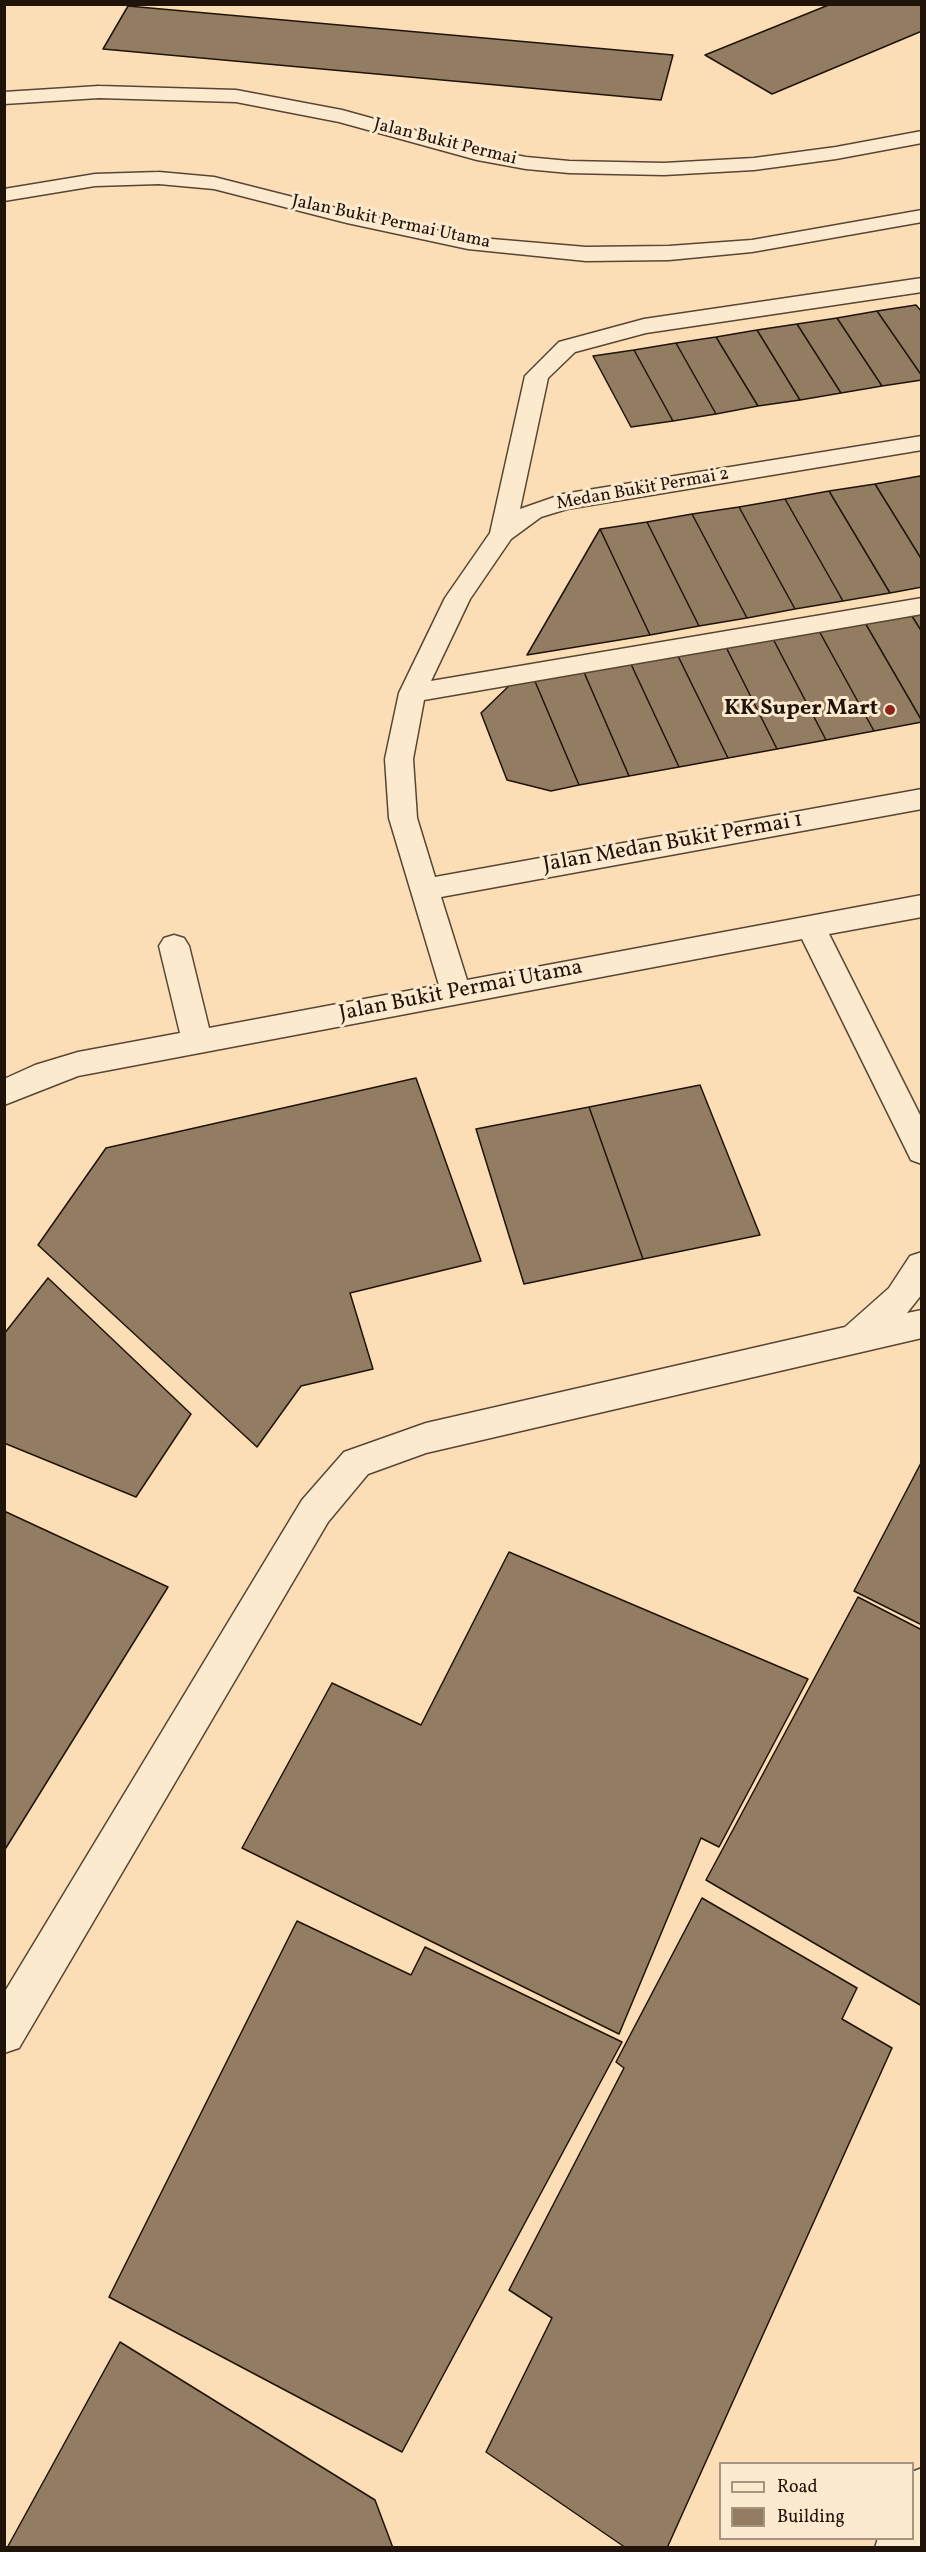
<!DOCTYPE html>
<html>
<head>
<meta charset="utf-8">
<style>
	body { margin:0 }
	#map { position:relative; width:926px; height:2552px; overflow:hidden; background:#fbdeb5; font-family:Vollkorn,serif }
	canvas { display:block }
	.frame { position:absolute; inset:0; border:6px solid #201309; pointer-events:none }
	.legend { position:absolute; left:719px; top:2462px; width:195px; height:78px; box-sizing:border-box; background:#fceacf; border:2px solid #a49480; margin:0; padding:8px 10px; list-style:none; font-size:18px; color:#201309 }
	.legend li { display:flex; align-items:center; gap:12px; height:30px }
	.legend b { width:30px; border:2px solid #a49480 }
</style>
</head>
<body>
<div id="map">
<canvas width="926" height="2552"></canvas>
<div class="frame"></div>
<ul class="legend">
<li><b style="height:8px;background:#fceacf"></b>Road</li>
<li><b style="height:16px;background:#927d62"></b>Building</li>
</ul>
</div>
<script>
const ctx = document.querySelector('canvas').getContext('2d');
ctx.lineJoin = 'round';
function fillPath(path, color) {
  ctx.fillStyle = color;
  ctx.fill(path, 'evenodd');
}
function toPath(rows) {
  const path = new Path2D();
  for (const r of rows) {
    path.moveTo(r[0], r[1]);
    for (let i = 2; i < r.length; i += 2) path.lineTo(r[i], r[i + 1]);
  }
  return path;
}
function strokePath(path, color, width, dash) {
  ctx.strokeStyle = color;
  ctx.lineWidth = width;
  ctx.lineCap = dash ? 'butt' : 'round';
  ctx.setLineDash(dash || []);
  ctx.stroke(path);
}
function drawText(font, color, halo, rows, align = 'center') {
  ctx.font = font + ' Vollkorn,serif';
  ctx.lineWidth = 6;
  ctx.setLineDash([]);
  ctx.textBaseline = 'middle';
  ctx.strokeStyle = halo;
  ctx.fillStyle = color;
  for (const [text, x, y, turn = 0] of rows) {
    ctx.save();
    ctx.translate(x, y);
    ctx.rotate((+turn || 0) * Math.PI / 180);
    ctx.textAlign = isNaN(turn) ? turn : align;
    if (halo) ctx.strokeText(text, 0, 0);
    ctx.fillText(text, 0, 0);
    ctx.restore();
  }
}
const building = toPath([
	[831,4,922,4,922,31,772,94,705,55,831,4],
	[128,6,673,55,661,100,103,49,128,6],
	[916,305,922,312,922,376,877,311,916,305],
	[877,311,922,376,922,380,882,386,837,318,877,311],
	[837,318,882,386,841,393,797,324,837,318],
	[797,324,841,393,800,400,757,330,797,324],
	[757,330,800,400,758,406,716,337,757,330],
	[716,337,758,406,716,414,676,343,716,337],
	[676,343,716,414,673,421,634,350,676,343],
	[634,350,673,421,631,427,593,356,634,350],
	[920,476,922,479,922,560,875,484,920,476],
	[875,484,922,560,922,587,890,593,829,491,875,484],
	[829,491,890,593,843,601,785,499,829,491],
	[785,499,843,601,795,609,739,507,785,499],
	[739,507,795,609,747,618,692,514,739,507],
	[692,514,747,618,699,626,647,522,692,514],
	[647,522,699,626,650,635,600,529,647,522],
	[600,529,650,635,527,655,600,529],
	[922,611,922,632,910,613,922,611],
	[910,613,922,632,922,721,864,621,910,613],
	[864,621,922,721,922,722,874,731,818,629,864,621],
	[818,629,874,731,826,740,772,637,818,629],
	[772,637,826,740,777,749,725,645,772,637],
	[725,645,777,749,728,758,677,654,725,645],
	[677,654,728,758,679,767,630,662,677,654],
	[630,662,679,767,629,776,583,670,630,662],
	[583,670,629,776,579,785,534,679,583,670],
	[534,679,579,785,551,791,507,780,481,713,513,682,534,679],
	[416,1078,481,1261,350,1293,373,1369,301,1386,257,1447,38,1245,106,1148,416,1078],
	[700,1085,760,1235,643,1259,589,1107,700,1085],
	[589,1107,643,1259,524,1284,476,1129,589,1107],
	[48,1278,191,1414,136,1497,4,1443,4,1334,48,1278],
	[922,1461,922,1625,854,1591,922,1461],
	[4,1511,168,1587,4,1851,4,1511],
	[509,1552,808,1679,719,1847,701,1838,619,2034,242,1848,332,1683,421,1725,509,1552],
	[858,1597,922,1630,922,2006,706,1880,858,1597],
	[702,1898,857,1988,842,2019,892,2048,667,2548,626,2548,486,2452,552,2318,509,2290,624,2068,616,2062,702,1898],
	[297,1921,411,1975,425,1947,622,2042,402,2452,109,2297,297,1921],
	[120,2342,375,2500,393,2548,7,2548,120,2342]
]);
const minor = toPath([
	[99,86,236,90,342,110,479,148,526,157,569,161,664,163,754,158,836,147,922,131,922,143,836,159,754,170,664,175,569,173,526,169,477,160,339,122,236,102,99,98,4,104,4,92,99,86],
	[159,172,214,177,348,211,468,237,586,247,669,246,752,240,922,210,922,222,752,252,669,260,586,261,468,249,347,223,214,189,159,184,95,186,4,201,4,189,95,174,159,172],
	[922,278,922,292,646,333,575,352,548,378,520,509,563,494,922,436,922,450,567,509,541,517,511,539,470,599,431,681,922,598,922,614,424,700,413,759,417,818,435,877,922,789,922,809,441,897,467,980,922,895,922,917,829,934,922,1119,922,1164,911,1160,802,939,78,1076,4,1105,4,1079,35,1065,78,1052,180,1033,159,946,164,938,174,935,184,938,189,946,209,1028,439,985,389,818,385,759,399,693,445,598,490,533,525,376,559,342,644,319,922,278],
	[922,1252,922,1294,907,1313,922,1310,922,1338,426,1453,368,1474,328,1522,19,2048,4,2053,4,1993,302,1500,344,1452,426,1423,845,1327,889,1288,910,1256,922,1252],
	[922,2468,922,2548,875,2548,878,2538,912,2538,912,2472,922,2468]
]);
const markers = [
	[890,710,6,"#8f2418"]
];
const farStreetnames = [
	["Jalan Bukit Permai",445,143,14],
	["Jalan Bukit Permai Utama",391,223,12],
	["Medan Bukit Permai 2",643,490,-10]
];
const poiNames = [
	["KK Super Mart",878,710]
];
const streetNames = [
	["Jalan Medan Bukit Permai 1",673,844,-10],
	["Jalan Bukit Permai Utama",461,992,-11]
];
fillPath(building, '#927d62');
strokePath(building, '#201309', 1.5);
strokePath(minor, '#574634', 3);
fillPath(minor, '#fceacf');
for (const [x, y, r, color] of markers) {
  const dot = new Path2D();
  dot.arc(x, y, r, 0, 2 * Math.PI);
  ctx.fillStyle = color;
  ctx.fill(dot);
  strokePath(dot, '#fceacf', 2);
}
drawText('18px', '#201309', '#fceacf', farStreetnames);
drawText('bold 22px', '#201309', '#fceacf', poiNames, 'right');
drawText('22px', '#201309', '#fceacf', streetNames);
</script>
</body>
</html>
